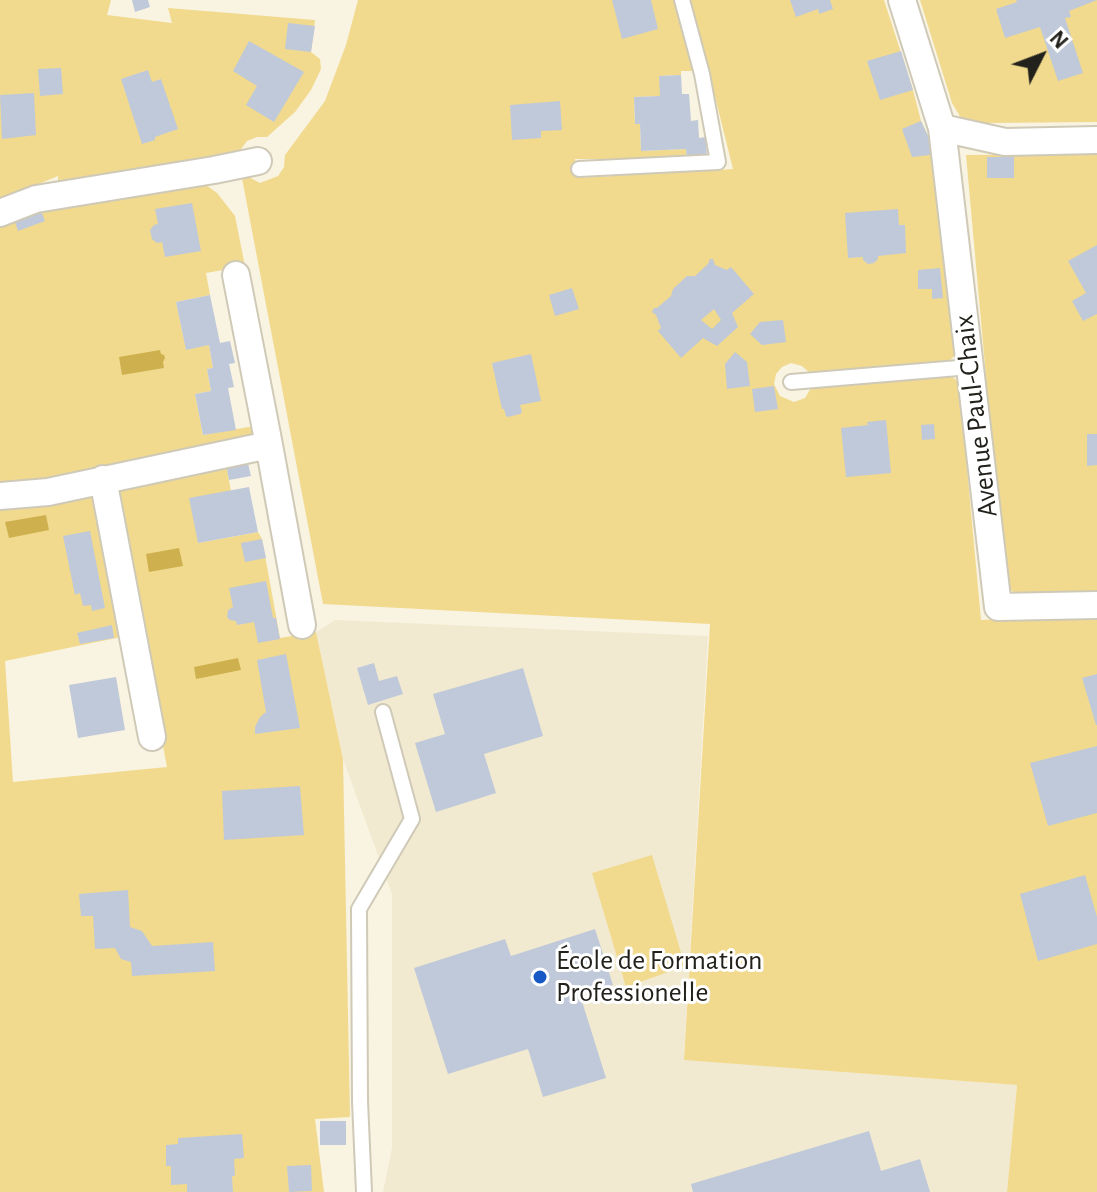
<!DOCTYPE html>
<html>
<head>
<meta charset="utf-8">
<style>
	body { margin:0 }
	#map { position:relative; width:1097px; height:1192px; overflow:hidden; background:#f9f3e1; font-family:"Alegreya Sans",sans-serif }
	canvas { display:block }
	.north { position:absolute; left:1001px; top:16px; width:80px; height:80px; -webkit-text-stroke:6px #fff; paint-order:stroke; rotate:48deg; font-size:22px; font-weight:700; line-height:32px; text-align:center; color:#23211b }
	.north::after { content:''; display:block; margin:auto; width:28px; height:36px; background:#23211b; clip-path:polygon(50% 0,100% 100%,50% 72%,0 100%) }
</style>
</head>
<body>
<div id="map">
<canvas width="1097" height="1192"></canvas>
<div class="north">N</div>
</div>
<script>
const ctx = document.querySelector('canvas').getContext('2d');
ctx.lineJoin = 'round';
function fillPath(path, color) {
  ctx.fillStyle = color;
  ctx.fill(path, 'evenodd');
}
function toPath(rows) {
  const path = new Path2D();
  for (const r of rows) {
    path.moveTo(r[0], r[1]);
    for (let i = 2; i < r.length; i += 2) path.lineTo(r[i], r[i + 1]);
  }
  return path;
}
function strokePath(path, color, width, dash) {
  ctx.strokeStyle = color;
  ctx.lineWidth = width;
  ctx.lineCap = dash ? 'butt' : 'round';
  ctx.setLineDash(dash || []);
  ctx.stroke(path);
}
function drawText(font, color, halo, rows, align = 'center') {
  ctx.font = font + ' "Alegreya Sans",sans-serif';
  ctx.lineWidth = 6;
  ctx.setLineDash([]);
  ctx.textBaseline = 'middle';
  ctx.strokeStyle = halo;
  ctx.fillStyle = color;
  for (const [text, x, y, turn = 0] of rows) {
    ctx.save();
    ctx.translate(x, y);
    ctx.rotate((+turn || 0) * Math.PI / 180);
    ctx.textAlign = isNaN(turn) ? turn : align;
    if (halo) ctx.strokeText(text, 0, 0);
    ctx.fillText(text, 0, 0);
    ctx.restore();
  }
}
const built = toPath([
	[335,620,708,636,684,1059,1017,1085,1007,1192,383,1192,392,1148,392,894,343,759,316,632]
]);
const green = toPath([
	[0,0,111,0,107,15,172,23,168,8,315,20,311,52,320,59,321,69,311,90,295,112,267,137,257,137,247,141,241,149,238,158,58,189,58,176,0,200],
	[358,0,675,0,693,71,681,71,681,75,660,76,660,96,634,97,635,124,640,124,641,151,686,149,687,159,628,161,607,159,575,159,578,178,733,169,691,0,884,0,913,90,921,121,930,140,938,149,956,354,950,360,810,373,802,366,791,363,782,367,776,374,774,384,780,396,794,402,805,398,811,388,951,376,959,382,981,620,1097,615,1097,1192,1007,1192,1017,1085,684,1060,710,624,323,604,241,173,260,183,278,176,284,167,285,155,325,101,346,45],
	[920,0,1097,0,1097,122,986,123,961,118,952,103],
	[1097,154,1097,598,1025,600,1005,586,966,155],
	[198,179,217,193,235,216,245,266,206,273,210,295,176,302,186,349,209,345,213,368,207,369,211,391,195,394,203,435,254,426,254,434,246,441,109,468,25,483,0,483,0,224,40,208],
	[226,464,231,491,198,543,258,532,262,539,280,638,316,632,343,759,350,1117,315,1119,324,1192,0,1192,0,508,92,495,121,637,5,661,13,782,167,767,123,534,117,489],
	[652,855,685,966,626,987,592,873]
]);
const water = toPath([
	[160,350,161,354,164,355,165,358,163,362,164,368,122,375,119,357],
	[46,515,49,530,9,538,5,522],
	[179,548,183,566,149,572,146,554],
	[238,658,241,670,196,679,194,667]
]);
const building = toPath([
	[132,0,148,0,150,7,135,12],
	[612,0,651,0,658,29,622,39],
	[790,0,830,0,833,9,819,14,818,9,796,17],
	[1016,0,1097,0,1069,11,1071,17,1065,18,1083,73,1058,81,1040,27,1005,38,996,9,1017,2],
	[288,23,315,26,311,52,285,49],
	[249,41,304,72,274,122,246,105,257,86,233,71],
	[901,51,913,90,880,100,867,61],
	[61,68,63,94,40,96,38,69],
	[148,70,152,82,161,79,178,129,155,137,155,140,142,144,121,79],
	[681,75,682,94,689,94,691,121,698,120,699,138,706,137,707,157,687,159,686,149,641,151,640,124,635,124,634,97,660,96,659,76],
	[34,93,36,135,2,139,0,95],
	[560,101,562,130,541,131,541,138,512,140,510,105],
	[921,121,930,140,938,149,938,154,912,157,902,129],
	[987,157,1014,157,1014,178,987,178],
	[192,203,201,251,165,257,162,242,157,243,152,239,150,230,154,225,158,224,155,209],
	[40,208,45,221,18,231,14,219],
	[898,209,899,225,905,225,906,253,878,256,878,259,874,263,868,264,863,260,863,257,848,258,845,213],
	[1097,245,1097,314,1083,321,1072,301,1086,293,1068,261],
	[710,259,713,259,715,265,727,270,731,267,754,294,732,313,738,327,717,346,703,338,681,358,658,331,661,328,656,315,652,312,654,308,657,308,671,296,673,289,687,276,695,276,708,264],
	[714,309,721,320,712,329,701,320],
	[940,268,943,298,932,299,932,289,918,289,918,270],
	[572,288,579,309,555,316,549,295],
	[210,295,220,343,230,341,235,363,229,364,234,387,228,388,236,430,203,435,195,394,211,391,207,369,213,368,209,345,186,350,176,302],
	[783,320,786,342,762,345,750,334,760,322],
	[735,352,747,362,750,386,727,389,725,364],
	[531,354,541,401,520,405,522,412,520,414,508,417,506,416,504,409,502,409,492,363],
	[774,386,778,409,755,412,752,389],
	[886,420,891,473,846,477,841,428,868,425,867,422],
	[934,424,935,439,922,440,921,425],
	[1087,434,1097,434,1097,465,1087,466],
	[247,459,251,476,229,480,226,464],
	[249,487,258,532,198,543,189,498],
	[90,531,105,608,92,611,91,605,83,606,80,593,75,595,63,536],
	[262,539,266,558,245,562,241,543],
	[266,581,273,618,276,618,280,639,258,643,254,622,237,625,236,621,230,620,227,617,228,610,233,607,229,588],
	[112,625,114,638,80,644,77,633],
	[286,654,300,728,255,734,255,727,260,717,266,712,257,660],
	[374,663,379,681,397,676,403,694,368,705,357,668],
	[523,668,543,736,484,754,496,793,436,812,415,743,445,734,433,694],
	[1097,674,1097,725,1096,725,1082,678],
	[116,677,125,730,78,738,69,685],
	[1097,746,1097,813,1048,826,1030,763],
	[300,786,304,835,224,840,222,791],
	[1085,875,1097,917,1097,944,1038,961,1020,894],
	[128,890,130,927,142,931,152,946,213,942,215,971,132,976,131,962,121,959,115,948,95,949,93,916,81,916,79,894],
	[595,929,613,985,580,995,606,1078,543,1097,528,1049,448,1074,414,968,505,939,511,956],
	[320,1121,346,1121,346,1145,320,1145],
	[869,1131,881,1171,920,1159,930,1192,693,1192,691,1184],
	[242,1134,244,1158,234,1159,235,1176,232,1176,233,1192,187,1192,187,1184,171,1185,171,1166,166,1166,166,1145,178,1144,178,1138],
	[311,1165,312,1191,289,1192,287,1166]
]);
const lane = toPath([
	[579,169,718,162,702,74,682,0],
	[791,382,970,367],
	[364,1192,360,1101,359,909,412,819,383,712]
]);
const street = toPath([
	[902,0,942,128,1005,142,1097,140],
	[942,128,998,607,1097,605],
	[0,213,36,199,214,170,258,161],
	[269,445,302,625],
	[103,479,152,737],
	[0,496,48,492,269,445,236,275]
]);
const markers = [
	[540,977,8,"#1858c4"]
];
const streetNames = [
	["Avenue Paul-Chaix",976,416,-97]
];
const poiNames = [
	["École de Formation",556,961],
	["Professionelle",556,993]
];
fillPath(built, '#f2ead0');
fillPath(green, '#f1da8e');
fillPath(water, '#ceb14e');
fillPath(building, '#bfc9d9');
strokePath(lane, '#cfc9b7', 18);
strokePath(street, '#cfc9b7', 30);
strokePath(lane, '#fff', 14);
strokePath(street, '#fff', 26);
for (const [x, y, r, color] of markers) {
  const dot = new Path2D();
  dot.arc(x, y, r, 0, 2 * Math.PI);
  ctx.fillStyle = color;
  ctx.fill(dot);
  strokePath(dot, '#fff', 3);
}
drawText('28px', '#23211b', '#fff', streetNames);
drawText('28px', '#23211b', '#fff', poiNames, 'left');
</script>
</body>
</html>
